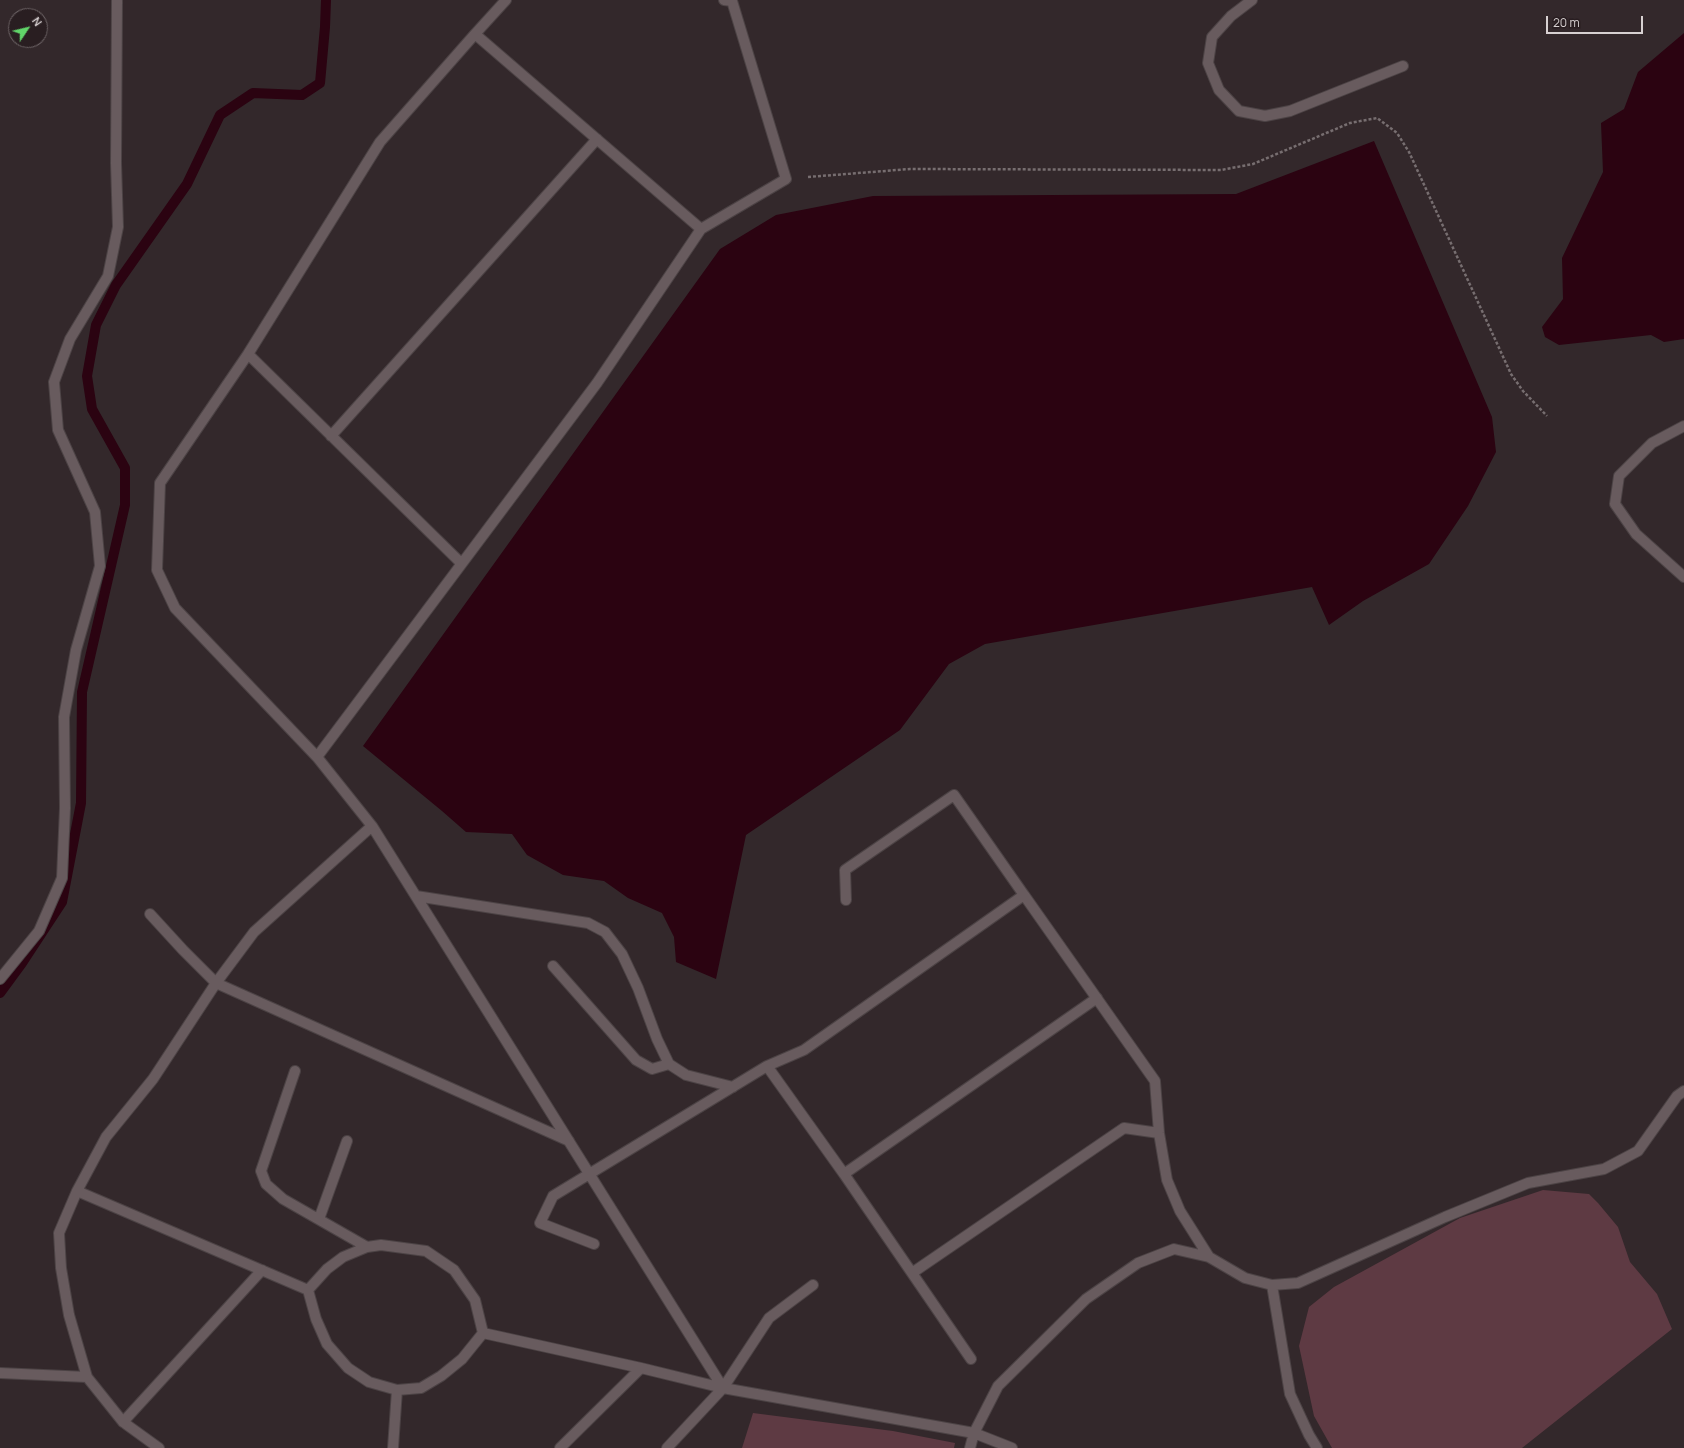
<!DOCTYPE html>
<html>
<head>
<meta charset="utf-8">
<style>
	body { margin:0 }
	#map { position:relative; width:1684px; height:1448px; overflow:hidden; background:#33282b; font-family:Manrope,sans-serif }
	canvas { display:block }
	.north { position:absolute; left:8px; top:8px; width:40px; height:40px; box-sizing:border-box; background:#291e21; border:1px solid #6f6668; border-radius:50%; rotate:55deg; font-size:11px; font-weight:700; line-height:16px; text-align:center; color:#d8d1d2 }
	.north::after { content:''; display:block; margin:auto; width:14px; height:18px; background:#61d56a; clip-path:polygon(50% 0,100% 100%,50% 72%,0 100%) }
	.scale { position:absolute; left:1546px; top:16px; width:97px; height:18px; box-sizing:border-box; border:2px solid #d8d1d2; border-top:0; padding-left:5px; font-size:12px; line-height:14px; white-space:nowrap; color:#d8d1d2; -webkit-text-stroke:3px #291e21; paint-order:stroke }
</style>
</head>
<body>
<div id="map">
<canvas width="1684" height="1448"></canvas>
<div class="north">N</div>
<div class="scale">20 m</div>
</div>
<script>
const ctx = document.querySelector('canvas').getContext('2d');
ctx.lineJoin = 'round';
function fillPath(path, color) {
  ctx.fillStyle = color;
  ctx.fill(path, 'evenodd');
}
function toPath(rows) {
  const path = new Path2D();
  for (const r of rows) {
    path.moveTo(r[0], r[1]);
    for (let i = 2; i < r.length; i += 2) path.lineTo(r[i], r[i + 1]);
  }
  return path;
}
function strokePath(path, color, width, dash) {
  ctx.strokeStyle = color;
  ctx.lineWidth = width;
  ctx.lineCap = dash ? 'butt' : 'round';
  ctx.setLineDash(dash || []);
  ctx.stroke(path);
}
const green = toPath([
	[1543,1190,1589,1194,1598,1203,1618,1227,1630,1262,1657,1294,1672,1329,1522,1448,1332,1448,1314,1416,1299,1346,1309,1307,1334,1287,1460,1218],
	[753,1413,893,1431,955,1443,954,1448,742,1448]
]);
const water = toPath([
	[1684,33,1684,339,1664,342,1651,335,1559,345,1545,337,1542,327,1563,299,1562,258,1603,172,1601,123,1624,109,1638,72],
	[1374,141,1492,417,1496,452,1468,506,1429,564,1363,601,1329,625,1312,587,985,644,949,664,900,730,746,835,716,979,676,962,674,937,662,913,628,898,604,881,563,875,527,855,512,834,466,832,442,811,363,746,720,249,776,215,873,196,1236,194]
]);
const stream = toPath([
	[0,993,22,963,62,902,81,803,82,692,125,505,125,468,92,409,87,376,96,325,116,285,187,184,220,115,253,93,302,95,320,83,325,27,326,0]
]);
const path = toPath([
	[808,177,910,169,1221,170,1253,164,1350,123,1377,118,1397,133,1409,152,1511,374,1523,391,1547,416]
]);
const lane = toPath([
	[1252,0,1231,16,1212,37,1208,63,1219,90,1239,111,1265,116,1290,111,1403,66],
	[1684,426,1652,443,1619,476,1615,504,1636,534,1684,577]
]);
const street = toPath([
	[475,34,506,0],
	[248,354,160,483,157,570,175,608,317,757],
	[331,436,597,139],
	[461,563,248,354,380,142,475,34,701,229],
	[416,896,588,923,605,932,622,954,638,988,657,1039,669,1064,686,1075,733,1087],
	[846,900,845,870,954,795,1024,895],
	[150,914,183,950,216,983,569,1141],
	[553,966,636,1060,652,1069,669,1064],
	[0,979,39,931,62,878,65,808,64,717,76,650,100,566,95,512,58,430,54,382,70,339,108,276,118,227,116,163,117,0],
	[767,1066,844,1174,1097,998],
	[295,1071,261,1171,266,1184,283,1199,367,1247],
	[844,1174,971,1359],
	[77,1191,308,1290,327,1269,343,1257,367,1247,381,1245,426,1251,454,1270,475,1300,483,1333,641,1368,723,1388,974,1433,1012,1448],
	[319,1219,347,1141],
	[594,1244,540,1223,553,1196,767,1066,804,1050,1024,895,1155,1081,1159,1133,1167,1180,1180,1211,1209,1257],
	[912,1273,1124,1128,1159,1133],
	[1272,1285,1290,1394,1309,1435,1317,1448],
	[308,1290,316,1319,327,1344,348,1368,369,1382,397,1390,421,1388,441,1376,462,1359,483,1333],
	[0,1373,87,1377],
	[723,1388,372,826,317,757,597,383,701,229,786,179,732,1,724,0],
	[123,1422,262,1270],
	[159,1448,123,1422,87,1377,69,1315,61,1268,59,1233,77,1191,106,1137,153,1079,216,983,254,932,372,826],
	[393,1448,397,1390],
	[560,1448,641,1368],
	[667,1448,723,1388,769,1318,813,1285],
	[970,1448,974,1433,998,1386,1086,1299,1138,1263,1174,1249,1209,1257,1245,1278,1272,1285,1298,1283,1445,1217,1528,1183,1604,1169,1638,1151,1677,1096,1684,1091]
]);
fillPath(green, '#5e3a43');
fillPath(water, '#2b0311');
strokePath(stream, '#2b0311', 10);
strokePath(lane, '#4c4345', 12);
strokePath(street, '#4c4345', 12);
strokePath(path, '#776e70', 2.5, [3, 2]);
strokePath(lane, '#685b5e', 10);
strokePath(street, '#685b5e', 10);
</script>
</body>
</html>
